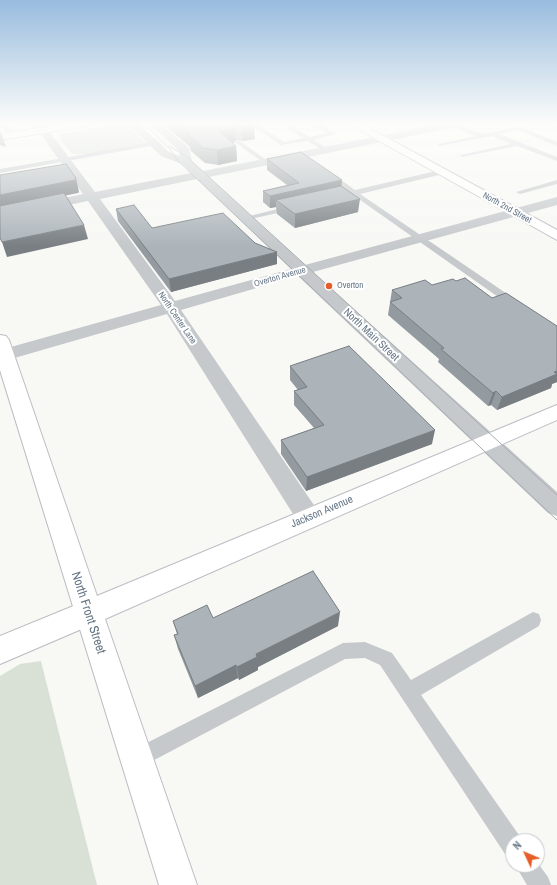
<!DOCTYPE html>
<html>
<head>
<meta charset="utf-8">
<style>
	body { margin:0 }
	#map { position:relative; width:557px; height:885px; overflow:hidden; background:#f8f8f5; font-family:"Archivo Narrow",sans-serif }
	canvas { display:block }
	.north { position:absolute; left:505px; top:833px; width:40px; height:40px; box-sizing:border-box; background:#fff; border:1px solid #c2c9cf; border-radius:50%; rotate:314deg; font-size:11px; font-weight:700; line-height:16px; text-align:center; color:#667787 }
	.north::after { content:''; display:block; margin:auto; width:14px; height:18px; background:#e65d27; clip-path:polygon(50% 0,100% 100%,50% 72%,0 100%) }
</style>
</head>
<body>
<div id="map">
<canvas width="557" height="885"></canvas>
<div class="north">N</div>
</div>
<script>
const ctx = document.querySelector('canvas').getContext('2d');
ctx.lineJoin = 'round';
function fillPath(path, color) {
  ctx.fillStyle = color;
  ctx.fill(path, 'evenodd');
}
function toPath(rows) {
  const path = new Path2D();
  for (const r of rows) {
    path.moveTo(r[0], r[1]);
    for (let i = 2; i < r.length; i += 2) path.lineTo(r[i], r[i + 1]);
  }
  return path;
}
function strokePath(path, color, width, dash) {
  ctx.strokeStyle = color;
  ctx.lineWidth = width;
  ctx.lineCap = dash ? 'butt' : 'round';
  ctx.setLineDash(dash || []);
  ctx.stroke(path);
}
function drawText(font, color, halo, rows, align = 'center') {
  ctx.font = font + ' "Archivo Narrow",sans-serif';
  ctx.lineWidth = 4;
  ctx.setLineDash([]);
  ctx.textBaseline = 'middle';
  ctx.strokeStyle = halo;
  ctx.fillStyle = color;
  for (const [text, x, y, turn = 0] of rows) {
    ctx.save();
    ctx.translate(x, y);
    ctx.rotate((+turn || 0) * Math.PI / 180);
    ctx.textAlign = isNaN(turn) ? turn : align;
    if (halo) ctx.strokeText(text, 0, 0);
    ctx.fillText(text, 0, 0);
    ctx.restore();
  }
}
const green = toPath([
	[125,123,147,144,90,154,72,154,57,134],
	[41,661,97,885,0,885,0,676,20,664]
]);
const lane = toPath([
	[0,123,6,123,14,136,13,137,9,137,0,123],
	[248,123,255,123,284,142,303,138,280,123,287,123,309,137,327,133,310,123,318,123,336,134,314,140,328,149,328,151,326,152,307,141,281,145,248,123],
	[453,123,482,134,521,127,557,142,557,146,518,130,499,134,557,157,557,161,517,146,461,157,461,155,511,144,492,136,439,146,439,144,475,136,451,126,451,124,453,123],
	[236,141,240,141,269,162,264,163,236,143,236,141],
	[154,142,157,144,156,145,0,173,0,169,154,142],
	[440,170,443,170,443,174,360,194,519,302,520,304,519,306,511,306,353,195,346,196,345,194,348,192,323,174,330,172,355,190,440,170],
	[557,180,557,184,520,194,516,192,557,180],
	[293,205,296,205,296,209,246,220,242,218,293,205],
	[533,612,539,614,541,620,539,626,421,695,521,838,522,841,513,841,513,857,505,854,380,665,365,658,345,659,143,766,136,769,129,766,126,759,129,752,343,643,365,642,392,653,411,680,533,612],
	[537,862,548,877,551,885,527,885,515,865,537,865,537,862]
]);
const street = toPath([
	[33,123,43,123,95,192,191,173,182,164,161,156,127,123,138,123,169,152,180,156,179,151,149,123,160,123,189,148,192,161,203,171,445,123,466,123,461,126,209,177,305,265,557,197,557,205,313,272,557,492,557,516,548,513,298,276,181,310,318,511,321,518,318,525,309,528,300,525,167,314,11,359,0,360,0,350,161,305,88,201,0,219,0,211,83,194,33,123],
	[197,179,291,269,175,301,100,199,197,179]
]);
const secondary = toPath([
	[68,123,92,123,87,126,0,140,0,134,68,123],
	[347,123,360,123,557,230,557,240,347,123],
	[551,123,557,123,557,126,552,125,551,123],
	[0,335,6,336,9,340,97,596,557,405,557,420,105,619,197,885,159,885,0,370,0,335]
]);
const highway = toPath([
	[88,600,98,604,102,613,98,622,0,664,0,636,88,600]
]);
const tram = toPath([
	[143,123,170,149,178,161,557,520],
	[169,146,186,156,557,495]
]);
const wall = toPath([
	[162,123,252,123,255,139,243,141,236,140,234,143,233,143,236,146,237,161,218,165,205,163,191,151,190,147],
	[0,131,2,135,6,147,0,145],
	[267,159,342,186,358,212,295,228,277,214,276,207,270,208,263,202,263,191,287,185,267,170],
	[116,209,152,228,277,264,171,292,118,221],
	[456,281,492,298,557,326,557,382,552,384,551,388,497,410,491,405,488,406,438,362,439,359,388,315,392,290,432,285],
	[290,366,432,444,306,491,281,454,281,440,314,428,294,405,294,391,298,390,290,380],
	[213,618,338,626,258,667,258,670,239,680,238,678,198,698,178,649,174,635,177,634,173,621]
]);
const shadedWall = toPath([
	[235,125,236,140,234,143,220,145,219,131],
	[254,125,255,139,243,141,242,127],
	[236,146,237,161,218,165,217,150],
	[76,178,79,192,78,193,0,209,0,195],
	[342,180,341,192,276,200,276,207,270,208,270,196],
	[360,199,358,212,295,228,295,214],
	[84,225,88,239,7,257,2,242],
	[277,252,277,264,171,292,169,279],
	[557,371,557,382,552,384,551,388,497,410,502,397],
	[496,391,491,405,488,406,493,393],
	[435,430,432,444,306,491,307,477],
	[340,612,338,626,258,667,258,670,239,680,237,667,256,654],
	[236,665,238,678,198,698,195,686]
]);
const building = toPath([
	[177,123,252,123,254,125,242,127,235,125,234,128,219,131,236,146,217,150,203,148,190,136,188,132,177,123],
	[301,152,342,180,270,196,263,191,299,183,267,159,301,152],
	[66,164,76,178,75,180,0,195,0,175,66,164],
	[341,186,360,199,295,214,276,200,341,186],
	[64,193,84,225,2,242,0,238,0,206,64,193],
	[134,205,152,228,223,213,255,243,277,252,169,279,116,209,134,205],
	[465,278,492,298,506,293,557,326,557,371,554,372,557,374,502,397,496,391,493,393,441,349,444,348,390,302,402,298,392,290,425,280,432,285,453,279,456,281,465,278],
	[349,346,435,430,307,477,281,440,324,425,294,391,307,387,290,366,349,346],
	[313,571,340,612,256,654,257,657,237,667,236,665,195,686,174,635,178,634,173,621,207,605,213,618,313,571]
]);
const markers = [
	[329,286,4,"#e65d27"]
];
const farStreetnames = [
	["North 2nd Street",507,208,29],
	["Overton Avenue",280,277,-16],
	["North Center Lane",177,318,56]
];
const farPoinames = [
	["Overton",337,286]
];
const streetNames = [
	["North Main Street",371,335,43],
	["Jackson Avenue",322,512,-23]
];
const nearStreetnames = [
	["North Front Street",88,613,72]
];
fillPath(green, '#d9e0d6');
strokePath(secondary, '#babec3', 2);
strokePath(highway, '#b8bbbe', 2);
fillPath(lane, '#c5c9cc');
fillPath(street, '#c5c9cc');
fillPath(secondary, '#fff');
fillPath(highway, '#fff');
strokePath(tram, '#a5abb1', 1);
fillPath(wall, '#949ba0');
fillPath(shadedWall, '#787e82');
fillPath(building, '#acb4ba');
strokePath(building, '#787e82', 1);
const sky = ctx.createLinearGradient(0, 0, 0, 247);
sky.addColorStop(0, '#98bcde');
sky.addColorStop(0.5, '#fcfcfa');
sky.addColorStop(1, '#fcfcfa00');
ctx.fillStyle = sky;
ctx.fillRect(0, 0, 557, 247);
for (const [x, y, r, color] of markers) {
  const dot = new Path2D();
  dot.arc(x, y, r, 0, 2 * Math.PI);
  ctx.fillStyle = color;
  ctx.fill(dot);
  strokePath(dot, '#fff', 1.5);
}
drawText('9px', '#667787', '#fff', farStreetnames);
drawText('9px', '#667787', '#fff', farPoinames, 'left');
drawText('11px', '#667787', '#fff', streetNames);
drawText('13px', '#667787', '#fff', nearStreetnames);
</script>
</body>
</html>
